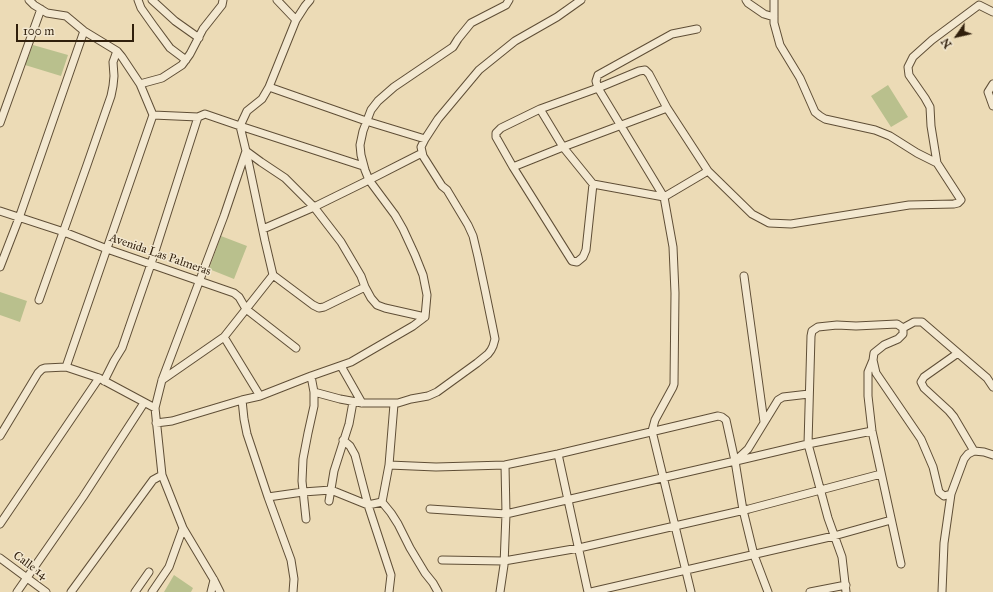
<!DOCTYPE html>
<html>
<head>
<meta charset="utf-8">
<style>
	body { margin:0 }
	#map { position:relative; width:993px; height:592px; overflow:hidden; background:#ecdbb6; font-family:"IM FELL Great Primer",serif }
	canvas { display:block }
	.north { position:absolute; left:937px; top:16px; width:40px; height:40px; -webkit-text-stroke:3px #f3e8d0; paint-order:stroke; rotate:236deg; font-size:11px; font-weight:700; line-height:16px; text-align:center; color:#301f0c }
	.north::after { content:''; display:block; margin:auto; width:14px; height:18px; background:#301f0c; clip-path:polygon(50% 0,100% 100%,50% 72%,0 100%) }
	.scale { position:absolute; left:16px; top:24px; width:118px; height:18px; box-sizing:border-box; border:2px solid #301f0c; border-top:0; padding-left:5px; font-size:12px; line-height:14px; white-space:nowrap; color:#301f0c; -webkit-text-stroke:3px #f3e8d0; paint-order:stroke }
</style>
</head>
<body>
<div id="map">
<canvas width="993" height="592"></canvas>
<div class="north">N</div>
<div class="scale">100 m</div>
</div>
<script>
const ctx = document.querySelector('canvas').getContext('2d');
ctx.lineJoin = 'round';
function fillPath(path, color) {
  ctx.fillStyle = color;
  ctx.fill(path, 'evenodd');
}
function toPath(rows) {
  const path = new Path2D();
  for (const r of rows) {
    path.moveTo(r[0], r[1]);
    for (let i = 2; i < r.length; i += 2) path.lineTo(r[i], r[i + 1]);
  }
  return path;
}
function strokePath(path, color, width, dash) {
  ctx.strokeStyle = color;
  ctx.lineWidth = width;
  ctx.lineCap = dash ? 'butt' : 'round';
  ctx.setLineDash(dash || []);
  ctx.stroke(path);
}
function drawText(font, color, halo, rows, align = 'center') {
  ctx.font = font + ' "IM FELL Great Primer",serif';
  ctx.lineWidth = 3;
  ctx.setLineDash([]);
  ctx.textBaseline = 'middle';
  ctx.strokeStyle = halo;
  ctx.fillStyle = color;
  for (const [text, x, y, turn = 0] of rows) {
    ctx.save();
    ctx.translate(x, y);
    ctx.rotate((+turn || 0) * Math.PI / 180);
    ctx.textAlign = isNaN(turn) ? turn : align;
    if (halo) ctx.strokeText(text, 0, 0);
    ctx.fillText(text, 0, 0);
    ctx.restore();
  }
}
const green = toPath([
	[33,45,68,55,61,76,25,65],
	[888,85,908,117,891,127,871,96],
	[221,236,247,246,234,279,209,269],
	[0,292,27,301,20,322,0,315],
	[174,575,193,588,191,592,164,592]
]);
const street = toPath([
	[29,0,34,5,47,13,66,16,84,31,117,51,122,57,140,84,153,115,66,367],
	[138,0,141,8,153,25,170,48,186,60],
	[152,0,175,21,199,38],
	[277,0,296,20],
	[310,0,305,6,296,20,269,87,262,99,247,111,240,126,363,166],
	[746,0,748,3,764,14,774,17],
	[140,84,162,78,182,65,190,54,203,29,222,5,223,0],
	[993,84,988,92,993,106],
	[269,87,366,121,425,139],
	[540,109,563,147,593,184,664,197,708,171],
	[153,115,198,117],
	[0,123,41,9],
	[246,151,261,162,285,178,314,207,341,242,361,276,365,287,371,298,377,305,385,308,425,317],
	[246,151,265,241,273,275,313,305,319,308,324,307,365,287],
	[937,163,931,126,930,107,925,98,909,75,908,67,913,57,932,40,979,5,993,12],
	[513,167,563,147,667,108],
	[593,184,586,250,583,257,577,262,572,261,513,167,496,137,496,133,501,128,540,109,598,88,639,71,645,70,649,74,667,108,708,171,752,214,769,223,791,224,909,205,954,204,958,203,961,200,937,163,917,153,890,136,875,130,825,119,820,116,815,112,800,78,780,45,774,23,774,0],
	[0,211,64,232,107,249,234,293,239,297,246,309,296,348],
	[263,229,314,207,369,180,422,153],
	[0,267,19,218,84,31],
	[744,276,764,422],
	[39,300,87,165,111,96,113,86,114,76,113,62,117,51],
	[903,328,914,322,922,322,987,378,993,387],
	[224,337,260,396],
	[958,353,924,377,921,382,924,388,949,411,954,417,974,451],
	[873,360,868,372,868,396,872,431,901,564],
	[341,366,362,403],
	[162,380,224,337,273,275],
	[104,381,114,361,122,348,151,264,198,117,205,114,240,126,246,151,224,216,162,380,155,408,162,475,183,528,169,567,152,592],
	[314,392,340,399,362,403,398,403,411,399,428,396,437,392,477,363,488,354,491,350,493,346,495,339,492,324,485,290,478,257,473,236,468,225,447,190,442,186,423,156,421,147,425,139,438,119,479,70,515,41,557,17,581,0],
	[242,400,244,419,247,434,268,497,291,560,294,579,293,592],
	[156,423,172,421,242,400,260,396,311,376,351,362,413,326,425,317,427,295,423,275,415,255,403,229,395,215,369,180,365,170,361,155,360,145,363,131,371,110,378,101,394,87,453,47,458,39,471,23,506,5,509,0],
	[0,436,38,373,42,369,45,368,66,367,99,378,155,408],
	[343,440,350,446,355,455,368,505,391,575,389,592],
	[558,454,588,592],
	[736,461,808,444,872,431],
	[389,465,436,467,505,465,558,454,718,416,722,417,726,420,735,461,743,510,754,555,768,592],
	[268,497,303,492,331,490,368,505,382,502],
	[329,501,334,471,349,424,353,402],
	[382,502,391,513,398,524,410,548,425,573,433,583,438,592],
	[382,502,389,465,394,404],
	[430,509,506,514,735,461,748,449,778,400,783,397,809,394],
	[306,519,302,481,303,459,308,433,314,406,314,392,311,376],
	[0,524,99,378],
	[183,528,214,580,220,592],
	[0,558,46,592],
	[442,560,504,561,579,548,749,509,881,474],
	[17,592,83,497,144,403],
	[71,592,153,480,162,475],
	[135,592,149,572],
	[211,592,214,580],
	[500,592,504,565,506,514,505,465],
	[591,592,834,536,891,520],
	[691,592,652,431,655,420,673,387,674,384,675,293,673,247,664,197,598,88,596,81,598,75,672,34,697,29],
	[810,592,846,585],
	[846,592,842,557,828,518,808,444,811,336,812,331,818,327,837,325,856,326,897,324,903,328,903,334,898,339,884,345,874,353,873,360,876,373,921,439,933,467,939,492,944,496,951,494,964,459,968,454,974,451,984,452,993,455],
	[942,592,944,543,951,494]
]);
const streetNames = [
	["Avenida Las Palmeras",160,255,19],
	["Calle 14",30,566,36]
];
fillPath(green, '#b9c08d');
strokePath(street, '#5f4e36', 9);
strokePath(street, '#f3e8d0', 7);
drawText('12px', '#301f0c', '#f3e8d0', streetNames);
</script>
</body>
</html>
